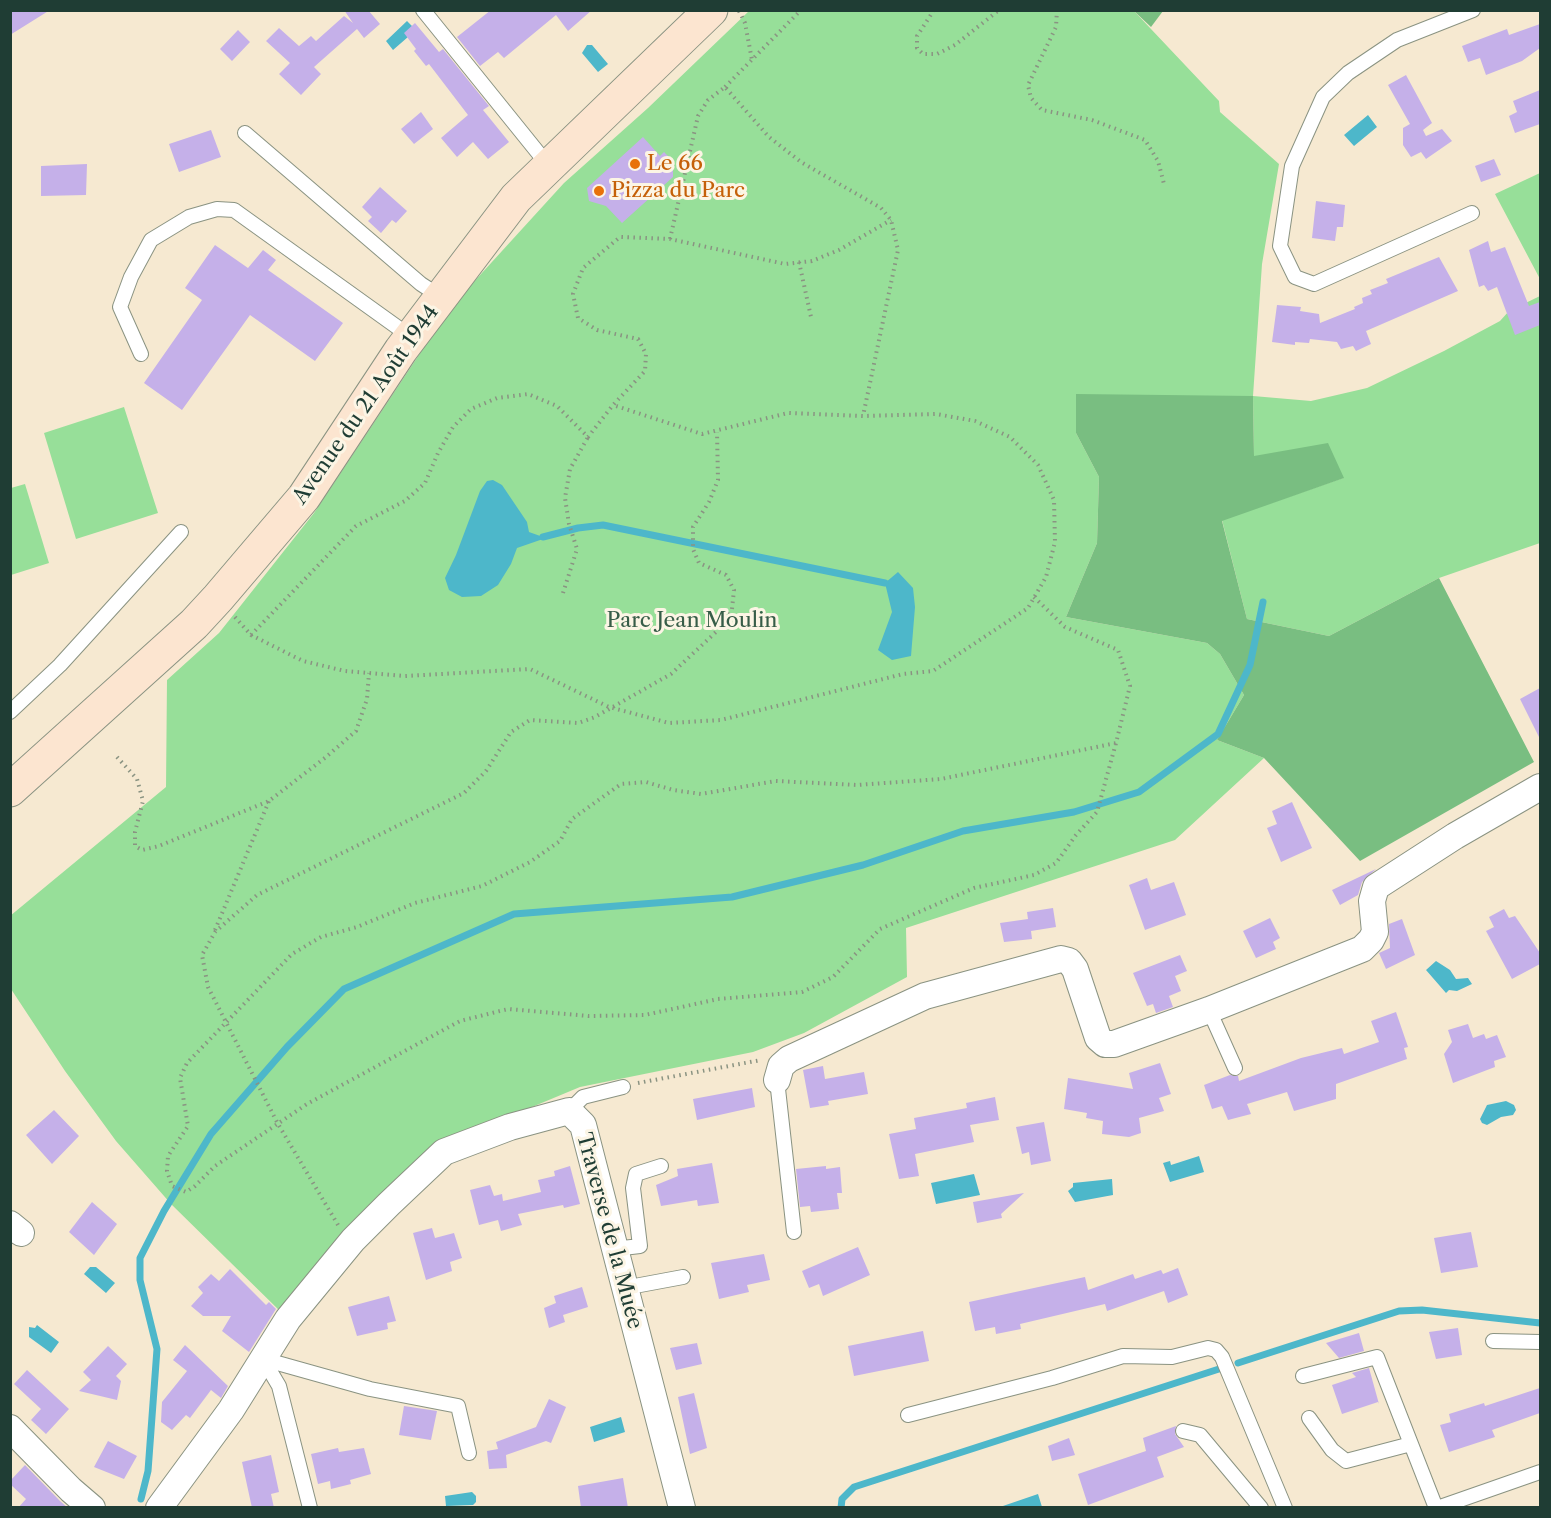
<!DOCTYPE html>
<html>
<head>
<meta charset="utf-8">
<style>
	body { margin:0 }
	#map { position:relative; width:1551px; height:1518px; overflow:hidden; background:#f6e9d1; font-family:"Libre Caslon Text",serif }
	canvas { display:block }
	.frame { position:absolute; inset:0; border:12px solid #1f3d34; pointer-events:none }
</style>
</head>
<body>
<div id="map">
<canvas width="1551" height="1518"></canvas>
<div class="frame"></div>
</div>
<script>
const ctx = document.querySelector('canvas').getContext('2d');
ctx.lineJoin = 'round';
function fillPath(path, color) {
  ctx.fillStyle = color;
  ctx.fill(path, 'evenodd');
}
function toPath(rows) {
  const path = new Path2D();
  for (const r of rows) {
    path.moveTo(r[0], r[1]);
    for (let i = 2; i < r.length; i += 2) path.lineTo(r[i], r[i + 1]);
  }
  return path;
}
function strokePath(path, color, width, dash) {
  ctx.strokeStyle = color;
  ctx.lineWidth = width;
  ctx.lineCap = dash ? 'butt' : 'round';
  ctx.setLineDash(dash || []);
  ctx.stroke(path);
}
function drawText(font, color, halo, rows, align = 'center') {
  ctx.font = font + ' "Libre Caslon Text",serif';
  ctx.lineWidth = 6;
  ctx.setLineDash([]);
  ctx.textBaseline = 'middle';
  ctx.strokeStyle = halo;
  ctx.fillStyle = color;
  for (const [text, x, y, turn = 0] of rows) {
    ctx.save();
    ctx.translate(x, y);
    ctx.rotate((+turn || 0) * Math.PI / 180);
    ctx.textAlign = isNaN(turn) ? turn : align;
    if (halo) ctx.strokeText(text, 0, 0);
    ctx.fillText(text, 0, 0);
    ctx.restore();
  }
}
const green = toPath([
	[749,11,1134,11,1219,101,1220,112,1279,164,1262,264,1253,396,1311,401,1367,388,1444,351,1500,321,1509,311,1540,296,1540,543,1439,578,1329,636,1247,619,1222,520,1343,478,1254,456,1253,396,1076,433,1099,477,1097,543,1066,617,1207,643,1220,654,1244,695,1217,740,1264,758,1175,840,906,928,907,977,804,1033,753,1052,580,1087,436,1147,284,1315,171,1204,116,1141,65,1071,11,989,10,916,166,787,167,680,219,633,314,513,450,308,564,183,648,108],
	[1540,173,1540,279,1495,194],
	[124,407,158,513,76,539,44,433],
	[25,484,49,563,11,575,11,488]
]);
const forest = toPath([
	[1134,11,1163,11,1151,27],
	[1076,394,1253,396,1254,456,1328,443,1344,478,1222,521,1247,619,1329,636,1439,578,1534,762,1360,861,1264,758,1217,740,1244,695,1220,654,1207,643,1066,617,1097,543,1099,477,1076,433]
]);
const water = toPath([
	[407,21,416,30,393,50,386,41],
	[587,45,592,45,608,64,598,72,582,53],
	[1368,115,1377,127,1354,146,1344,135],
	[493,480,502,485,527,522,529,532,543,537,543,539,517,548,511,564,498,585,481,596,462,597,449,590,445,578,456,555,480,491,487,481],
	[898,572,913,588,915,607,911,656,892,660,878,650,892,612,885,583],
	[1436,961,1450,970,1456,979,1468,978,1472,984,1457,991,1449,990,1446,993,1426,970],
	[1506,1101,1514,1105,1516,1110,1513,1115,1501,1117,1487,1125,1482,1123,1480,1119,1487,1105],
	[1199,1156,1204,1172,1170,1182,1163,1163,1170,1161,1171,1165],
	[974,1174,980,1195,936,1204,931,1183],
	[1112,1179,1113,1195,1075,1202,1068,1191,1073,1187,1073,1183],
	[90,1267,96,1267,115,1283,106,1293,84,1274],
	[37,1325,59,1342,51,1353,29,1337,29,1327,35,1328],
	[621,1417,625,1432,594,1442,590,1427],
	[472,1492,476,1496,476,1502,473,1505,446,1506,445,1496],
	[1038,1494,1042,1507,1000,1507]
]);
const stream = toPath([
	[543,537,578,528,603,525,885,583],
	[1238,1363,1399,1311,1422,1310,1540,1323],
	[141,1499,148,1471,157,1349,140,1280,140,1258,164,1211,211,1134,287,1047,344,989,514,914,732,897,863,865,963,831,1074,812,1139,792,1218,734,1250,665,1263,602],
	[841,1508,842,1499,854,1487,1219,1369]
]);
const building = toPath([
	[10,10,50,10,10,35],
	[344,10,368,10,380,24,364,38,357,29,314,67,321,74,301,95,279,74,290,63,266,41,279,28,299,46,311,36,316,41,344,16,353,23],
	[491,10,592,10,568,31,556,15,504,58,498,52,480,66,457,37],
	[415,23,439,52,443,49,489,106,483,110,509,142,488,159,473,142,457,157,441,138,468,115,429,64,426,66,414,51,416,49,404,33],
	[1540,24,1540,48,1522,61,1486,75,1480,58,1468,62,1462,46,1507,29,1509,35],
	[238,30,250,42,232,61,220,49],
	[1406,75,1432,123,1423,130,1426,136,1442,129,1452,141,1426,159,1421,152,1411,157,1403,145,1403,128,1410,124,1388,85],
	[1540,90,1540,124,1515,133,1509,116,1517,112,1513,101],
	[421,112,433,129,414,144,401,129],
	[211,130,221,157,179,172,169,144],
	[643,137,660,156,664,152,673,161,673,177,622,223,606,206,589,201,587,188],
	[1494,159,1501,175,1481,182,1475,166],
	[87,164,86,195,41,196,41,166],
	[380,187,407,211,396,223,392,220,381,233,368,221,372,217,362,207],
	[1316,201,1345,205,1343,227,1337,227,1335,241,1312,238],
	[1488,241,1491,252,1505,247,1529,306,1540,302,1540,325,1515,335,1497,287,1488,291,1484,285,1479,287,1469,250],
	[215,245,248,268,263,250,276,260,268,270,343,323,315,361,250,315,182,410,144,383,202,300,185,288],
	[1439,257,1458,291,1366,331,1371,344,1356,351,1353,346,1341,349,1337,342,1310,339,1309,343,1295,342,1295,345,1272,342,1277,305,1301,307,1300,311,1319,314,1320,323,1355,309,1354,307,1363,303,1362,298,1372,294,1370,290,1388,283,1386,279],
	[1540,688,1540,739,1520,699],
	[1292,802,1312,848,1281,862,1267,828,1277,824,1272,811],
	[1376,869,1362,882,1358,895,1340,905,1332,890],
	[1147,878,1151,890,1174,882,1186,915,1145,930,1129,885],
	[1053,908,1056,927,1031,931,1032,939,1004,942,1000,923,1028,919,1027,912],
	[1504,909,1509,918,1515,916,1540,953,1540,964,1512,979,1486,931,1494,927,1489,917],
	[1270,918,1280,938,1273,942,1276,949,1256,958,1243,931],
	[1402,919,1415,955,1386,969,1379,953,1390,948,1389,924],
	[1180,955,1187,971,1175,976,1181,991,1169,996,1173,1007,1156,1013,1153,1004,1147,1006,1133,973],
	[1396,1012,1408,1047,1404,1048,1407,1059,1336,1084,1336,1099,1294,1111,1287,1092,1247,1104,1251,1114,1228,1120,1222,1106,1212,1109,1204,1085,1230,1075,1238,1076,1239,1081,1301,1058,1342,1048,1344,1054,1379,1042,1371,1021],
	[1468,1024,1473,1038,1484,1034,1486,1039,1497,1035,1506,1057,1494,1061,1495,1067,1453,1083,1444,1054,1452,1042,1448,1030],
	[1160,1063,1171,1094,1159,1098,1164,1111,1139,1118,1141,1133,1129,1137,1102,1134,1103,1121,1086,1118,1087,1113,1064,1109,1068,1078,1133,1089,1129,1073],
	[823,1066,825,1079,864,1072,868,1094,828,1101,829,1105,810,1108,803,1070],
	[752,1088,755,1107,697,1120,693,1099],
	[995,1097,999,1120,970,1125,974,1142,915,1154,919,1176,899,1179,889,1134,916,1129,914,1118,967,1108,966,1103],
	[54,1110,79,1136,52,1164,26,1135],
	[1044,1122,1051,1161,1031,1165,1029,1152,1022,1154,1016,1127],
	[712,1163,719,1203,698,1206,697,1200,661,1206,656,1185,678,1176,677,1169],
	[570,1166,580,1204,564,1208,563,1205,518,1214,522,1225,501,1231,498,1220,479,1225,470,1190,490,1185,494,1196,502,1194,503,1201,541,1192,538,1180,555,1176,554,1171],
	[826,1166,826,1169,840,1167,842,1193,837,1193,839,1209,811,1212,810,1206,800,1207,796,1169],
	[1024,1193,1001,1214,1002,1218,977,1223,973,1202],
	[92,1202,117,1224,94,1255,69,1232],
	[432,1228,435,1238,454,1233,462,1258,450,1262,452,1271,426,1280,413,1233],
	[1471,1232,1478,1267,1441,1273,1434,1238],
	[858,1247,870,1275,823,1296,819,1284,809,1288,802,1271],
	[764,1254,770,1280,747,1285,749,1292,719,1299,711,1263],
	[1178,1268,1188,1295,1168,1303,1164,1291,1107,1311,1105,1304,1020,1324,1021,1329,996,1334,995,1327,975,1331,969,1302,1085,1277,1088,1290,1133,1274,1135,1279,1161,1270,1163,1274],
	[230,1269,266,1305,269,1302,276,1309,249,1352,222,1331,231,1316,203,1316,191,1306,203,1293,198,1287,211,1274,219,1281],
	[582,1287,588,1307,563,1315,565,1322,549,1328,544,1308,556,1303,554,1296],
	[389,1296,396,1321,387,1323,388,1329,357,1336,348,1307],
	[1458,1328,1462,1355,1436,1359,1429,1332],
	[923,1331,929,1361,854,1376,848,1346],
	[1359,1333,1364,1351,1339,1358,1326,1343],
	[697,1343,702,1364,676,1370,670,1348],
	[185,1345,228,1386,221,1398,211,1390,190,1418,186,1415,172,1430,161,1422,162,1402,187,1371,173,1360],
	[108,1346,127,1364,116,1376,121,1381,117,1400,79,1391,91,1380,83,1372],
	[1369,1368,1379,1404,1378,1402,1342,1414,1332,1385,1356,1377,1352,1373],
	[27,1370,69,1409,46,1434,31,1420,41,1409,14,1384],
	[1540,1388,1540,1413,1492,1430,1495,1437,1449,1452,1440,1425,1451,1422,1449,1414,1484,1403,1485,1406],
	[694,1393,707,1448,690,1454,678,1397],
	[549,1399,566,1407,551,1443,546,1441,506,1455,507,1468,489,1469,487,1451,498,1449,496,1442,536,1427],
	[404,1406,437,1411,431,1440,399,1435],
	[1176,1426,1175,1434,1184,1447,1157,1457,1164,1477,1088,1505,1078,1474,1146,1451,1143,1438],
	[1069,1438,1075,1455,1052,1461,1048,1446],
	[108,1441,137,1456,124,1479,94,1467],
	[338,1448,339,1452,364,1448,371,1474,350,1480,351,1484,331,1489,330,1481,318,1484,311,1454],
	[271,1455,279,1492,271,1494,274,1508,252,1508,242,1462],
	[25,1465,60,1501,68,1508,18,1508,26,1499,10,1484,10,1481],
	[623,1478,628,1508,581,1508,578,1486]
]);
const path = toPath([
	[934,10,917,36,917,48,923,54,937,54,955,45,999,10],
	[1057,10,1056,27,1028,85,1031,98,1042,110,1092,120,1145,140,1158,161,1164,184],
	[739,11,745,23,752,60],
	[725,87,801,10],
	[670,239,698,116,708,100,725,87,769,137,801,162,881,208,891,220,898,250,863,416],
	[799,262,811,317],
	[563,593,577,549,569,524,565,498,570,469,588,437],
	[1034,597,1065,627,1118,650,1130,686,1116,743,1097,812,1076,835,1056,863,1034,875,974,888,880,929,833,977,802,992,718,999,645,1015,589,1016,508,1009,460,1021,307,1104,215,1166,195,1186,186,1192,172,1186,167,1171,168,1156,188,1126,180,1078,187,1063,292,954,321,937,357,927,415,903,482,886,530,862,560,841,572,819,621,784,646,782,673,790,701,794,776,781,857,785,941,779,1116,743],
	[235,617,251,635,303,661,345,671,405,676,530,669,609,707,669,723,721,720,903,674,933,671,1028,608,1046,577,1055,542,1054,500,1038,465,1010,437,975,421,936,414,863,416,788,413,702,434,613,405],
	[251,635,356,526,405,501,425,483,438,453,453,427,471,409,497,398,528,394,557,406,588,437,613,405,645,371,646,354,638,339,597,330,578,318,573,294,583,268,620,237,670,239,785,264,812,261,839,250,891,220],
	[117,757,137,779,143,801,135,832,135,846,142,850,159,846,269,801,326,757,356,731,367,699,369,673],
	[215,930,269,801],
	[638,1083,761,1060],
	[338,1225,278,1124,208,987,202,955,215,932,257,895,464,793,486,771,511,732,530,720,578,723,595,717,671,674,716,632,732,609,734,590,726,575,699,563,693,549,693,527,709,502,718,480,717,432]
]);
const lane = toPath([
	[423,10,548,165],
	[245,133,421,284,441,297],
	[1472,213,1314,284,1295,277,1280,246,1292,166,1323,97,1348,73,1397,40,1473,10],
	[141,354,120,307,131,277,151,240,189,217,217,209,234,210,411,337],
	[10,712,60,665,181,532],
	[1209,1010,1235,1068],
	[777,1080,794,1232],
	[569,1111,583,1097,623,1087],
	[614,1249,640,1246,633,1188,636,1174,661,1166],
	[624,1288,683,1277],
	[1493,1341,1540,1342],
	[263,1359,370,1389,458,1406,469,1453],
	[263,1359,279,1386,310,1508],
	[1303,1376,1377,1357,1411,1444],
	[908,1415,1052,1378,1123,1356,1172,1357,1208,1348,1216,1350,1222,1357,1285,1508],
	[1309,1418,1332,1450,1346,1461,1411,1444,1436,1508],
	[1183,1431,1200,1435,1261,1508],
	[1437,1508,1540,1472]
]);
const street = toPath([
	[777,1080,781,1066,789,1059,925,996,1061,959,1069,961,1075,969,1098,1038,1105,1044,1114,1044,1209,1010,1362,949,1371,940,1375,932,1372,901,1376,887,1455,836,1540,787],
	[10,1224,21,1233],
	[10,1428,71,1490,92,1508],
	[159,1508,231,1410,288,1319,353,1240,389,1204,444,1152,510,1127,569,1111,583,1125,682,1508]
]);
const secondary = toPath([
	[10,790,194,624,218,598,304,497,401,350,516,198,711,10]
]);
const markers = [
	[635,164,6,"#e8710a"],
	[599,191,6,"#e8710a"]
];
const foodNames = [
	["Le 66",647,164],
	["Pizza du Parc",611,191]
];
const streetNames = [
	["Avenue du 21 Août 1944",366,405,-55],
	["Traverse de la Muée",609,1231,75]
];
const parkNames = [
	["Parc Jean Moulin",692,621]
];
fillPath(green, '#97df99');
fillPath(forest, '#79be81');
fillPath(water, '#4db7ca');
strokePath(stream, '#4db7ca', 7);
fillPath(building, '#c5b0e9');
strokePath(lane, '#8a9382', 16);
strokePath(street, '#8a9382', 28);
strokePath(secondary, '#8a9382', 35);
strokePath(path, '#8a9382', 4, [1.5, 4.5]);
strokePath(lane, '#fff', 14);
strokePath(street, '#fff', 26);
strokePath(secondary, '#fce5d0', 33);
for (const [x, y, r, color] of markers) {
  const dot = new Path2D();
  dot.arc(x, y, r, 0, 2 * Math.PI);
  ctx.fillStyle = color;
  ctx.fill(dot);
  strokePath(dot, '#fcf5e5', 2);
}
drawText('21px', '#c56008', '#fcf5e5', foodNames, 'left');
drawText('21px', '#1f3d34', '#fcf5e5', streetNames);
drawText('21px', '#375d48', '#fcf5e5', parkNames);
</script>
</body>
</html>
